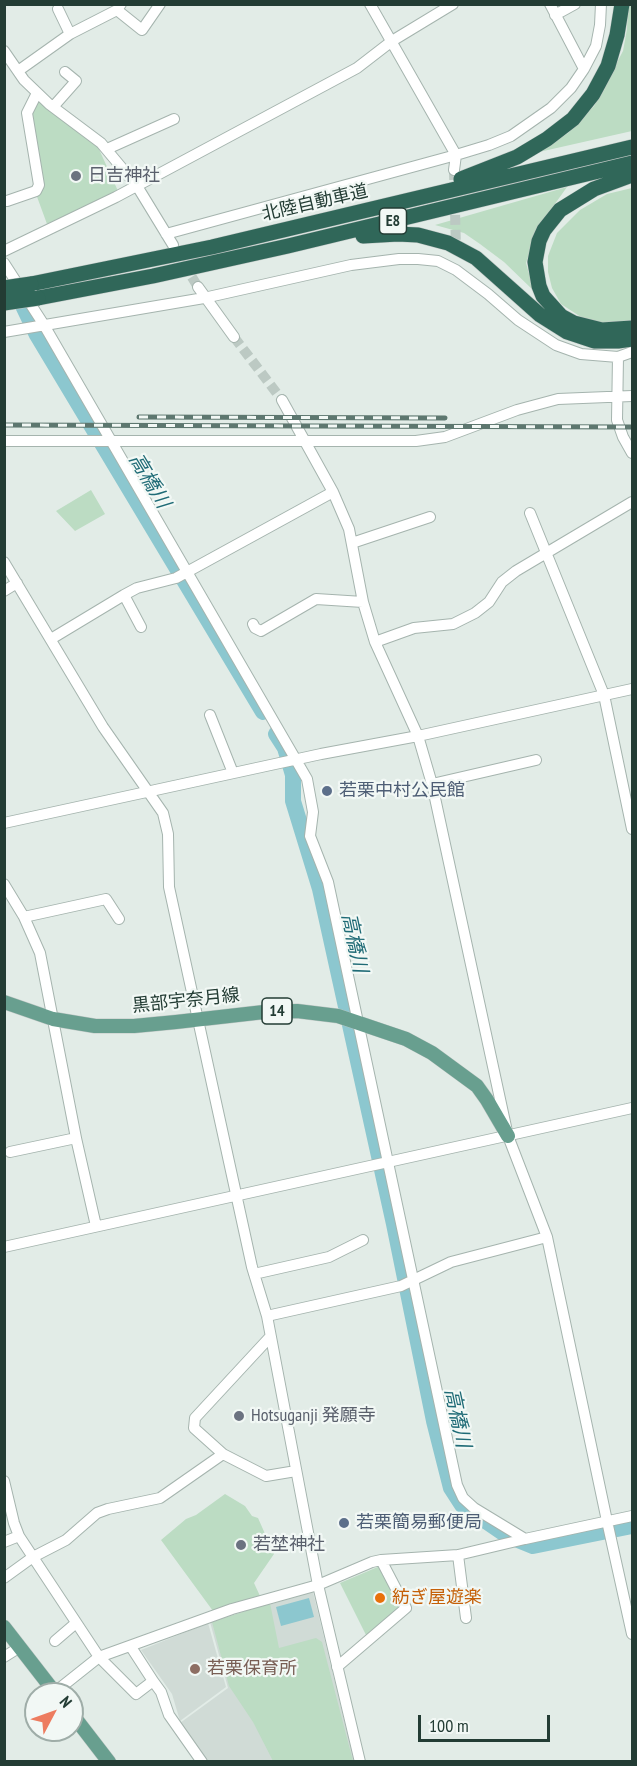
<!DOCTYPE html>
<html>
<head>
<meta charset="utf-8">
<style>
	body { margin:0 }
	#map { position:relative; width:637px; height:1766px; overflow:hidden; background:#e2ece7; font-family:"PT Sans Narrow",sans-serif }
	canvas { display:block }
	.frame { position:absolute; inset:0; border:6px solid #233c34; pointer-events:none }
	.north { position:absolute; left:24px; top:1682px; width:60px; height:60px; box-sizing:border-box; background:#f2f8f5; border:2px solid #9fada8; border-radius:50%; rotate:49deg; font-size:16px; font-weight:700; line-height:24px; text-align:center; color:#233c34 }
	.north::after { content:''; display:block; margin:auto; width:21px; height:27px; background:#ed7c5f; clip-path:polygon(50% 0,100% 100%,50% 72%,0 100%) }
	.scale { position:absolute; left:418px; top:1715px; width:132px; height:27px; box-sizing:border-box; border:3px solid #233c34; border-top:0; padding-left:8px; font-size:18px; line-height:21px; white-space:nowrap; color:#233c34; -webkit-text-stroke:4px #f2f8f5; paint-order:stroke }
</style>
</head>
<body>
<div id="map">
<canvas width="637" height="1766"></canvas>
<div class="frame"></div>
<div class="north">N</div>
<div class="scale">100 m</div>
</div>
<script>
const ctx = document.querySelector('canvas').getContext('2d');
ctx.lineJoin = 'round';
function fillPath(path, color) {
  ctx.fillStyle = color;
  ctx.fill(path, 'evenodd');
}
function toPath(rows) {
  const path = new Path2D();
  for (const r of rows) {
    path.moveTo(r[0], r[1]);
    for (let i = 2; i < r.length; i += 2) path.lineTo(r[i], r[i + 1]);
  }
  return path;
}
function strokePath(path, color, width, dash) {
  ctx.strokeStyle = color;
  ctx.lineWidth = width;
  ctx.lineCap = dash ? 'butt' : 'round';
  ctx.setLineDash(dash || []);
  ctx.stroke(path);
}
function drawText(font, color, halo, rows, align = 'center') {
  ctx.font = font + ' "PT Sans Narrow","Noto Sans JP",sans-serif';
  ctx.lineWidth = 4.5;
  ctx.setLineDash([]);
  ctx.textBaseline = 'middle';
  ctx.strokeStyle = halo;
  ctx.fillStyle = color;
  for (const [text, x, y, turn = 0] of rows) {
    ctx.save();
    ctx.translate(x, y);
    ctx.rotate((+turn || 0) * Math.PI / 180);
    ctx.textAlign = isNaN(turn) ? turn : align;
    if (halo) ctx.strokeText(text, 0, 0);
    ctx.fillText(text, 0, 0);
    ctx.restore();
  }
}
const built = toPath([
	[313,1592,354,1761,207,1761,180,1723,228,1688,210,1622],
	[208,1623,226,1687,180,1721,172,1694,141,1650]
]);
const green = toPath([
	[628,5,632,5,632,131,539,152,568,133,594,106,623,51,627,29],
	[31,96,98,147,118,191,47,224,36,194,22,116],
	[567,187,537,229,526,263,534,291,504,262,480,244,464,233,435,225],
	[632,188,632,323,601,325,584,319,561,304,552,288,548,272,548,256,557,233,580,210,607,194],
	[91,490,105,514,75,531,56,511],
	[225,1494,245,1506,252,1516,258,1518,274,1554,254,1583,260,1596,213,1611,161,1540,186,1519,196,1515],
	[380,1566,402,1607,367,1637,340,1583],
	[270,1603,279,1648,316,1638,322,1642,353,1761,273,1761,253,1722,229,1686,212,1622]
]);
const water = toPath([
	[309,1598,314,1617,281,1626,276,1607]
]);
const river = toPath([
	[15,289,37,335,263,712],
	[276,734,285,748,293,775,293,801,320,889,394,1224,434,1421,451,1488,462,1505,506,1535,533,1546,632,1526]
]);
const minorTunnel = toPath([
	[454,170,456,250],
	[184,264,198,287],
	[234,337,282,400]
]);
const minor = toPath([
	[370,4,456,155,454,170],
	[117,10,142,30,160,4],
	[555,15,575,4],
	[70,34,117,10,121,4],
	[4,51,24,80,49,104,101,143,137,186,173,245],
	[584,69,596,46,600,25,601,4],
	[18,71,70,34,58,9],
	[53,107,76,81,65,72],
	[107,149,174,119],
	[7,201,36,191,39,185,27,113,37,93],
	[166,234,456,155,489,145,511,136,551,108,571,88,584,69,550,4],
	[4,251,116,197,357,68,392,41,453,4],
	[4,263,44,325,307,779,313,812,310,836,328,882,457,1485,463,1498,474,1508,525,1539],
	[198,287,234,337],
	[4,332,204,298,351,265,399,259,418,259,438,261,456,270,488,294,518,320,556,345,581,354,618,357,632,352],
	[618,357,617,420,623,437,632,453],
	[282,400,333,492,349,529,363,602,375,642,418,736,432,784,508,1136,547,1237,607,1521,632,1634],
	[4,441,416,441,445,437,517,410,558,399,632,396],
	[530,513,604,695,632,829],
	[352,543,430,517],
	[4,562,103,727,163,813,168,834,169,887,252,1267,267,1316,318,1585,360,1762],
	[4,591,17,583],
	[124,595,137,588,176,578,333,492],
	[253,624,255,628,261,631,316,599,363,602],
	[51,639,124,595,141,627],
	[375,642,414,628,453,624,475,613,489,602,502,582,516,571,632,502],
	[210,715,233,773],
	[432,784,536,760],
	[4,823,321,754,418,736,632,689],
	[4,884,24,917,40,953,76,1138],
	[24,917,106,899,119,919],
	[10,1152,76,1138,96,1226],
	[4,1247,632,1108],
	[254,1274,329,1257,363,1240],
	[267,1316,401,1286,451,1262,547,1237],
	[223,1454,194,1428,195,1418,270,1337],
	[4,1481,14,1523,19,1536,99,1657,136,1694,153,1681,131,1647],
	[4,1542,19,1536],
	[458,1555,466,1618],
	[4,1578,33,1557,66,1540,97,1513,108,1509,160,1498,223,1454,266,1476,296,1471],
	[55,1641,76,1623],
	[4,1657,20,1647],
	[337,1667,406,1608,381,1560],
	[153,1681,161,1692,169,1715,202,1762],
	[55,1692,99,1657,232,1609,318,1585,372,1562,381,1560,458,1555,525,1539,632,1516]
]);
const major = toPath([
	[4,1002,53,1019,95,1026,134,1026,176,1022,264,1012,297,1011,338,1016,406,1039,432,1053,477,1086,487,1100,508,1136],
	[4,1627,56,1694],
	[72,1714,109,1762]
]);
const highway = toPath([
	[632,175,594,189,560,210,544,230,539,241,535,262,539,286,543,296,561,316,574,323,602,330,632,328],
	[461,179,517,157,547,139,573,119,593,94,608,66,617,35,622,4],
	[363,236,398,234,418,235,448,243,476,258,540,315,567,332,594,341,618,341,632,339],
	[31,284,212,247,632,147],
	[38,298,153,276,288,246,632,163]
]);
const rail = toPath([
	[139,417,445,418],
	[4,425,632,427]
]);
const highwayBridge = toPath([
	[4,288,31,284],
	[4,303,38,298]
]);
const markers = [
	[76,176,6,"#6b7280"],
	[327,791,6,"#5c6f8a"],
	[239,1416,6,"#6b7280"],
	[344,1523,6,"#5c6f8a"],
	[241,1545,6,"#6b7280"],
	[380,1598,6,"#e8710a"],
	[195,1669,6,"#8d6e63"]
];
const shields = [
	[393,221,27],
	[277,1011,30]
];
const shieldNames = [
	["E8",393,221],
	["14",277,1011]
];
const worshipNames = [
	["日吉神社",88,176],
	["Hotsuganji 発願寺",251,1416],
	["若埜神社",253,1545]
];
const streetNames = [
	["北陸自動車道",315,203,-13],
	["黒部宇奈月線",186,1001,-6]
];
const serviceNames = [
	["若栗中村公民館",339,791],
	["若栗簡易郵便局",356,1523]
];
const foodNames = [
	["紡ぎ屋遊楽",392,1598]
];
const educationNames = [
	["若栗保育所",207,1669]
];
const waterNames = [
	["高橋川",149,481,59],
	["高橋川",354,943,78],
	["高橋川",457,1418,78]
];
fillPath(built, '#d0dbd6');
fillPath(green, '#bcdcc3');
fillPath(water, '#8cc7cf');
strokePath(river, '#8cc7cf', 16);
strokePath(minorTunnel, '#bcc9c3', 10, [10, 5]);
strokePath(minor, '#a5b4ae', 12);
strokePath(major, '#c1c8c6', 15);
strokePath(highway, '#c1c8c6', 16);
strokePath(minor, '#fff', 10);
strokePath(major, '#689f8f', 14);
strokePath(highway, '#306759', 15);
strokePath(rail, '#5d776f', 5);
strokePath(rail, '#f2f8f5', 3, [9]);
strokePath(highwayBridge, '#c1c8c6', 16, []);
strokePath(highwayBridge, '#306759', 15);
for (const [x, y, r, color] of markers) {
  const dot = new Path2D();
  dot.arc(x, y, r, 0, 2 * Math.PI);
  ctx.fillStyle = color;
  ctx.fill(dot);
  strokePath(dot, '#f2f8f5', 2);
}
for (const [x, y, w] of shields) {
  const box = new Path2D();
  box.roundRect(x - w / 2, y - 13, w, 26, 4.5);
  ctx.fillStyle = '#f2f8f5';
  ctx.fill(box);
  strokePath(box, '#233c34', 1.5);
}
drawText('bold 16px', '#233c34', null, shieldNames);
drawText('18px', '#5b616d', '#f2f8f5', worshipNames, 'left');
drawText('18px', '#233c34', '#f2f8f5', streetNames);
drawText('18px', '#4e5e75', '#f2f8f5', serviceNames, 'left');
drawText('18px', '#c56008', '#f2f8f5', foodNames, 'left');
drawText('18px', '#785e54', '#f2f8f5', educationNames, 'left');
drawText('italic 20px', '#1f6b76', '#f2f8f5', waterNames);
</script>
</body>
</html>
